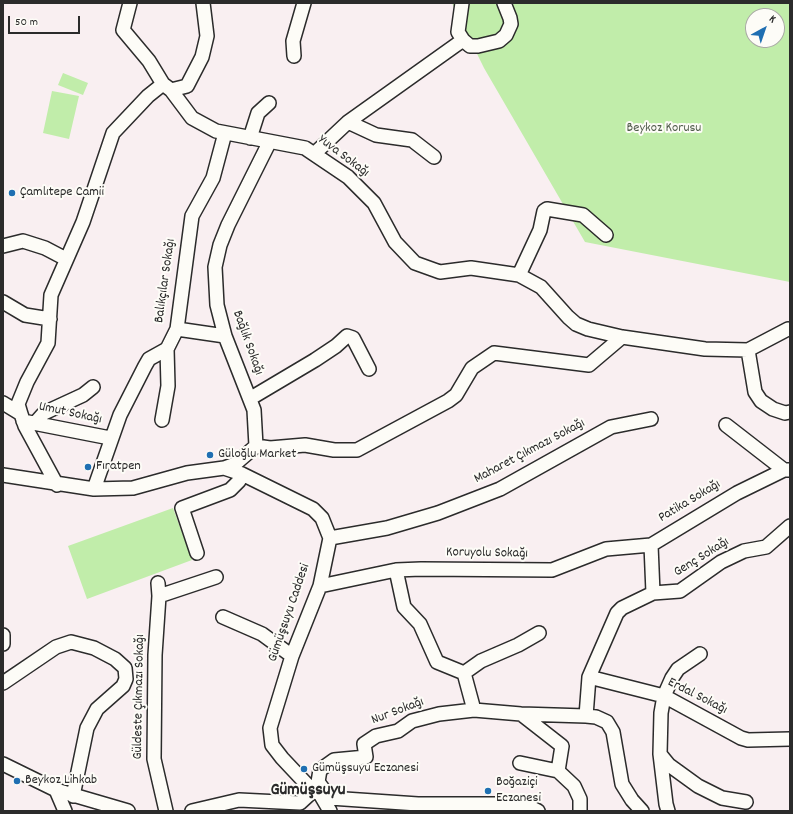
<!DOCTYPE html>
<html>
<head>
<meta charset="utf-8">
<style>
	body { margin:0 }
	#map { position:relative; width:793px; height:814px; overflow:hidden; background:#f9eff1; font-family:Dekko,sans-serif }
	canvas { display:block }
	.frame { position:absolute; inset:0; border:4px solid #2b2b2b; pointer-events:none }
	.north { position:absolute; left:745px; top:8px; width:40px; height:40px; box-sizing:border-box; background:#fdfcf7; border:1px solid #a9a8a5; border-radius:50%; rotate:40deg; font-size:11px; font-weight:700; line-height:16px; text-align:center; color:#2b2b2b }
	.north::after { content:''; display:block; margin:auto; width:14px; height:18px; background:#1f6fb2; clip-path:polygon(50% 0,100% 100%,50% 72%,0 100%) }
	.scale { position:absolute; left:8px; top:16px; width:72px; height:18px; box-sizing:border-box; border:2px solid #2b2b2b; border-top:0; padding-left:5px; font-size:12px; line-height:14px; white-space:nowrap; color:#2b2b2b; -webkit-text-stroke:3px #fdfcf7; paint-order:stroke }
</style>
</head>
<body>
<div id="map">
<canvas width="793" height="814"></canvas>
<div class="frame"></div>
<div class="north">K</div>
<div class="scale">50 m</div>
</div>
<script>
const ctx = document.querySelector('canvas').getContext('2d');
ctx.lineJoin = 'round';
function fillPath(path, color) {
  ctx.fillStyle = color;
  ctx.fill(path, 'evenodd');
}
function toPath(rows) {
  const path = new Path2D();
  for (const r of rows) {
    path.moveTo(r[0], r[1]);
    for (let i = 2; i < r.length; i += 2) path.lineTo(r[i], r[i + 1]);
  }
  return path;
}
function strokePath(path, color, width, dash) {
  ctx.strokeStyle = color;
  ctx.lineWidth = width;
  ctx.lineCap = dash ? 'butt' : 'round';
  ctx.setLineDash(dash || []);
  ctx.stroke(path);
}
function drawText(font, color, halo, rows, align = 'center') {
  ctx.font = font + ' Dekko,sans-serif';
  ctx.lineWidth = 4;
  ctx.setLineDash([]);
  ctx.textBaseline = 'middle';
  ctx.strokeStyle = halo;
  ctx.fillStyle = color;
  for (const [text, x, y, turn = 0] of rows) {
    ctx.save();
    ctx.translate(x, y);
    ctx.rotate((+turn || 0) * Math.PI / 180);
    ctx.textAlign = isNaN(turn) ? turn : align;
    if (halo) ctx.strokeText(text, 0, 0);
    ctx.fillText(text, 0, 0);
    ctx.restore();
  }
}
const green = toPath([
	[452,3,790,3,790,282,585,242,484,68],
	[753,16,777,16,777,40,753,40],
	[63,73,88,83,83,95,58,85],
	[52,91,79,96,69,139,43,133],
	[173,508,192,560,87,599,68,546]
]);
const minor = toPath([
	[130,3,123,30,149,61,163,84,171,90,192,118,216,131,305,148,348,177,374,203,395,242,415,263,440,272,471,268,519,275,541,287,568,317,576,324,588,329,622,337,705,349,748,350,755,392,761,401,773,409,785,413,790,412],
	[462,3,458,32,463,40,470,46,478,46,499,41,506,35,511,24,510,18,504,3],
	[294,56,293,41,304,3],
	[171,90,187,86,202,57,207,36,203,3],
	[348,122,376,135,412,140,434,157],
	[250,138,258,113,269,103],
	[314,154,348,122,463,40],
	[3,246,23,241,45,248,66,259],
	[519,275,540,230,544,211,547,209,583,215,606,235],
	[3,302,25,315,50,319],
	[177,329,225,336],
	[748,350,788,329],
	[251,398,315,360,336,346,347,336,353,338,369,369],
	[3,403,21,414,25,426,57,485],
	[21,414,18,404,27,382,48,343,51,295,83,222,113,133,148,96,163,84],
	[162,420,168,386,167,349],
	[23,421,110,438],
	[36,422,44,413,83,395,93,387],
	[726,425,784,470],
	[256,446,270,448,305,445,334,450,357,450,448,401,456,395,472,368,494,353,589,365,622,337],
	[256,446,254,410,225,336,217,305,215,267,220,245,228,225,269,143],
	[224,468,235,464,256,446],
	[3,475,94,489,133,488,187,473,224,468,242,474,313,509,322,518,330,538,320,586,292,656,270,728,272,745,282,758,313,791,330,798,418,804,524,804,538,811],
	[94,489,120,415,145,366,149,359,167,349,177,329,192,216,213,178,225,133],
	[330,538,387,528,438,513,500,489,611,427,651,419],
	[197,553,182,508,230,490,239,481,242,474],
	[396,570,404,607,420,624,437,662,464,673],
	[158,583,159,596,155,655,154,759,166,811],
	[320,586,396,570,421,569,552,570,606,549,651,545],
	[653,593,651,545,737,493,784,470,790,470],
	[159,596,216,577],
	[223,617,262,634,292,656],
	[3,635,3,644],
	[464,673,481,661,518,645,539,633],
	[464,673,474,710],
	[589,677,664,696,741,738,748,740,790,739],
	[3,683,56,647,71,642,94,648,115,659,125,668,126,679,123,686,97,709,87,728,73,796],
	[521,714,562,746,558,771],
	[586,716,589,677,617,613,622,608,653,593,680,591,721,562,744,551,766,547,790,526],
	[660,754,669,765,698,786,722,798,746,802],
	[520,763,558,771,574,786,580,799,580,811],
	[3,764,56,790,128,811],
	[56,790,65,811],
	[320,794,330,811],
	[330,798,318,782,320,770,334,760,366,757,364,744,376,736,398,731,412,721,439,714,474,710,521,714,586,716,596,717,607,722,613,732,622,784,632,800,642,811],
	[192,811,239,800,300,803,313,791],
	[668,811,666,804,660,754,661,713,664,696,672,678,678,669,700,654]
]);
const markers = [
	[12,193,4,"#1f6fb2"],
	[210,455,4,"#1f6fb2"],
	[88,467,4,"#1f6fb2"],
	[304,769,4,"#1f6fb2"],
	[17,781,4,"#1f6fb2"],
	[488,791,4,"#1f6fb2"]
];
const parkNames = [
	["Beykoz Korusu",664,129]
];
const streetNames = [
	["Yuva Sokağı",343,157,37],
	["Balıkçılar Sokağı",166,281,-82],
	["Bağlık Sokağı",247,343,70],
	["Umut Sokağı",70,414,12],
	["Maharet Çıkmazı Sokağı",530,452,-28],
	["Patika Sokağı",690,502,-31],
	["Koruyolu Sokağı",487,554,1],
	["Genç Sokağı",702,558,-32],
	["Gümüşsuyu Caddesi",290,613,-71],
	["Güldeste Çıkmazı Sokağı",140,697,-89],
	["Erdal Sokağı",697,697,27],
	["Nur Sokağı",398,712,-21]
];
const poiNames = [
	["Çamlıtepe Camii",20,193],
	["Güloğlu Market",218,455],
	["Fıratpen",96,467],
	["Gümüşsuyu Eczanesi",312,769],
	["Beykoz Lihkab",25,781],
	["Boğaziçi",496,783],
	["Eczanesi",496,799]
];
const districtNames = [
	["Gümüşsuyu",308,792]
];
fillPath(green, '#c1edaa');
strokePath(minor, '#2b2b2b', 16);
strokePath(minor, '#fdfcf7', 13);
for (const [x, y, r, color] of markers) {
  const dot = new Path2D();
  dot.arc(x, y, r, 0, 2 * Math.PI);
  ctx.fillStyle = color;
  ctx.fill(dot);
  strokePath(dot, '#fdfcf7', 1.5);
}
drawText('14px', '#505c4b', '#fdfcf7', parkNames);
drawText('14px', '#2b2b2b', '#fdfcf7', streetNames);
drawText('14px', '#2b2b2b', '#fdfcf7', poiNames, 'left');
drawText('bold 18px', '#2b2b2b', '#fdfcf7', districtNames);
</script>
</body>
</html>
